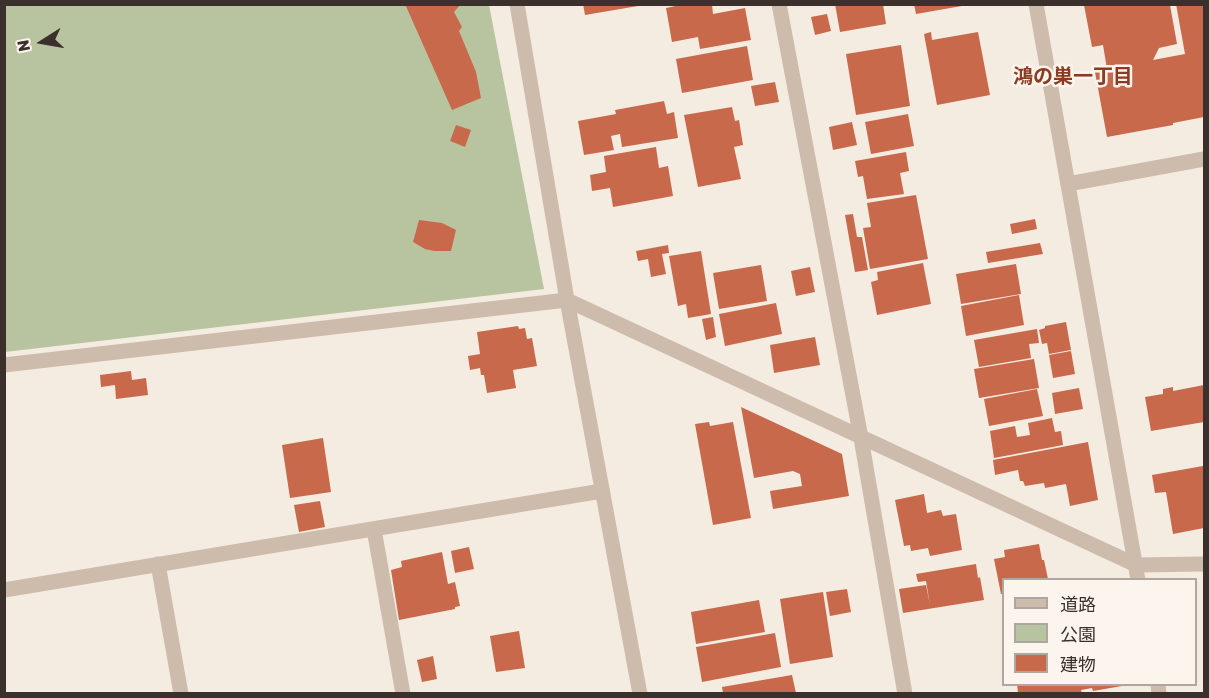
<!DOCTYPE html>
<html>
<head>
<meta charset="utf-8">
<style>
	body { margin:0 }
	#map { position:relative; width:1209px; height:698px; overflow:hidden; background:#f4ebe1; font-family:Rubik,"Noto Sans JP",sans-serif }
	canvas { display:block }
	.frame { position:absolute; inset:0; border:6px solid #3b302b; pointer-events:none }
	.legend { position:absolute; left:1002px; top:578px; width:195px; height:108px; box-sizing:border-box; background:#fbf5ee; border:2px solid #aea6a0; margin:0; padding:8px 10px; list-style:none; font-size:18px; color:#3b302b }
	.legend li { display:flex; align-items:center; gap:12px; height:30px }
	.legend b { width:30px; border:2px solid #aea6a0 }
	.north { position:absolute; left:12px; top:12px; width:60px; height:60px; -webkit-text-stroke:4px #fbf5ee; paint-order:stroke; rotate:259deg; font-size:16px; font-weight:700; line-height:24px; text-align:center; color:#3b302b }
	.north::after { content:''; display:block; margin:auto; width:21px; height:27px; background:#3b302b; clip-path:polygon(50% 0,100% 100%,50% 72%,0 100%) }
</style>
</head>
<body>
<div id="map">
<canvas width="1209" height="698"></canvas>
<div class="frame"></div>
<ul class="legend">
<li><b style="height:8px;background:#cdbbac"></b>道路</li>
<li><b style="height:16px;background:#b8c4a0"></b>公園</li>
<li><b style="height:16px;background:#c8694b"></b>建物</li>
</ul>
<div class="north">N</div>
</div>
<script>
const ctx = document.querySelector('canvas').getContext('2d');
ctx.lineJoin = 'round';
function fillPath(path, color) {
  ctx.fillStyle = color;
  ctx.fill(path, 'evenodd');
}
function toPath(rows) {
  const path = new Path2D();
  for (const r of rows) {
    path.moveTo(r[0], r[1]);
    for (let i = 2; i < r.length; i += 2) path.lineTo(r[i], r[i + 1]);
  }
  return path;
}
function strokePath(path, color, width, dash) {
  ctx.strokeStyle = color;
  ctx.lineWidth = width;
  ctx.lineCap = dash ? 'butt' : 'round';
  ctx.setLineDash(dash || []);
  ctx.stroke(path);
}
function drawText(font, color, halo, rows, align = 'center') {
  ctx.font = font + ' Rubik,"Noto Sans JP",sans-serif';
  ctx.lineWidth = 5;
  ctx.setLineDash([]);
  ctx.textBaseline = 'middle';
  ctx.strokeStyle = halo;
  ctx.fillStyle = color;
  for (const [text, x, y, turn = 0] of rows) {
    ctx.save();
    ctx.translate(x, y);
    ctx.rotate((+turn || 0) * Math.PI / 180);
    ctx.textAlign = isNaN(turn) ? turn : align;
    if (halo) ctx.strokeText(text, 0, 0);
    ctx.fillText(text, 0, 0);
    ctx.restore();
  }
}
const green = toPath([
	[4,5,489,5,544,289,5,352]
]);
const building = toPath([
	[405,4,461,4,454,12,462,27,459,31,476,72,481,98,452,110],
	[583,4,638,4,638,6,585,15],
	[685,4,712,4,713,14,745,8,751,40,700,49,698,37,672,42,666,8],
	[835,4,883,4,886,24,840,32],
	[914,4,961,4,962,6,916,14],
	[1176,4,1204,4,1204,117,1173,123,1173,125,1107,137,1095,72,1107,69,1103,45,1092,47,1084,5,1170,5,1177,44,1159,48,1153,60,1185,54],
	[827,14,831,31,815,35,811,17],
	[931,32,932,40,978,32,990,95,937,105,924,34],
	[901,45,910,106,856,115,846,54],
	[747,46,753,80,682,93,676,59],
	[775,82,779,102,755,106,751,86],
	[664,101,667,114,674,112,678,138,622,147,620,134,611,136,614,150,584,155,578,121,616,114,615,110],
	[732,107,735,121,739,120,743,145,734,147,741,179,698,187,684,115],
	[908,114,914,146,871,154,865,122],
	[852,122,857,145,833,150,829,127],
	[456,125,471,130,465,147,450,141],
	[656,147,659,168,668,166,673,196,613,207,610,188,592,191,590,175,606,172,604,156],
	[906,152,909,171,900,173,904,194,867,199,863,176,858,177,855,161],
	[916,195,928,259,870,269,863,228,871,227,867,203],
	[853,214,857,237,862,237,868,270,855,272,845,215],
	[1035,219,1037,229,1012,234,1010,224],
	[419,220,442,223,456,230,451,251,434,251,425,249,413,242],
	[1040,243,1043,254,988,263,986,252],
	[668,245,669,253,662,254,666,274,651,277,648,259,638,261,636,251],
	[701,251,711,314,688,318,686,304,678,306,669,256],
	[923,263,931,304,877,315,871,282,878,280,877,272],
	[1016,264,1021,294,961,304,956,274],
	[761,265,767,301,719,309,713,273],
	[810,267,815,292,796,296,791,271],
	[1019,295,1024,325,966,336,961,306],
	[776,303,782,334,725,346,719,314],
	[713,317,716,337,706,340,702,319],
	[1066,322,1071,350,1049,354,1047,343,1042,344,1039,330,1045,328,1045,326],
	[518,326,519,329,525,328,527,339,532,338,537,366,513,370,516,388,487,393,484,375,481,375,480,368,470,370,468,356,480,354,477,332],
	[1037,329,1039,343,1029,344,1031,358,979,367,974,340],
	[815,337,820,365,774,373,770,345],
	[1071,351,1075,374,1053,378,1049,355],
	[1034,359,1039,388,979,398,974,369],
	[131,371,132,380,146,378,148,395,116,399,115,385,101,387,100,375],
	[1204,385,1204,422,1151,431,1145,397,1163,394,1163,389,1173,387,1173,391],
	[1079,388,1083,409,1055,414,1052,393],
	[1037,389,1043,416,989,426,984,399],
	[741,407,842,454,849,496,773,509,770,491,802,486,800,474,793,471,754,478],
	[1052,418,1055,432,1061,431,1063,445,994,458,990,431,1015,426,1017,437,1030,435,1028,423],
	[709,422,710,426,733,422,751,518,713,525,695,424],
	[323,438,331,492,290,498,282,445],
	[1088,442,1098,500,1070,506,1066,484,1045,488,1044,483,1025,486,1023,481,1020,481,1018,470,995,475,993,460],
	[1203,466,1204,472,1204,528,1173,534,1166,492,1155,493,1152,475],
	[924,494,927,513,941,510,943,516,956,514,962,550,930,556,928,548,911,551,910,545,904,546,895,500],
	[320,501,325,527,299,532,294,505],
	[1039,544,1042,560,1044,560,1048,579,1004,579,1004,594,1001,594,994,559,1005,557,1004,550],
	[469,547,474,569,455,573,451,551],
	[442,552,448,584,455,582,460,606,455,607,455,609,399,620,391,570,402,567,401,561],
	[976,564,978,578,980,577,984,600,903,613,899,589,926,585,930,605,926,581,918,582,916,574],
	[847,589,851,612,830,616,826,592],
	[823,592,833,657,790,664,780,599],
	[759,600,765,632,696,644,691,612],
	[519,631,525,668,496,672,490,636],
	[775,633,781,667,702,682,696,647],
	[433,656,437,679,422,682,417,660],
	[792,675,796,693,723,693,722,687],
	[1017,684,1122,684,1122,686,1093,691,1092,688,1081,690,1082,693,1018,693]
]);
const minor = toPath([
	[779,4,861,438,905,694],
	[1068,184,1204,159],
	[4,365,567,300,1136,565,1204,564],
	[374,529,403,694],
	[158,564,181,694],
	[4,590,602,491]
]);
const tertiary = toPath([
	[517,4,567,300,640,694],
	[1036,4,1138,580],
	[1158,684,1159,694]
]);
const neighbourhoodNames = [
	["鴻の巣一丁目",1073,77]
];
fillPath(green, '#b8c4a0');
fillPath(building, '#c8694b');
strokePath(minor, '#cdbbac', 15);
strokePath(tertiary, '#cdbbac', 15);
drawText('bold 20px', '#8c3b22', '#fbf5ee', neighbourhoodNames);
</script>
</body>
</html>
